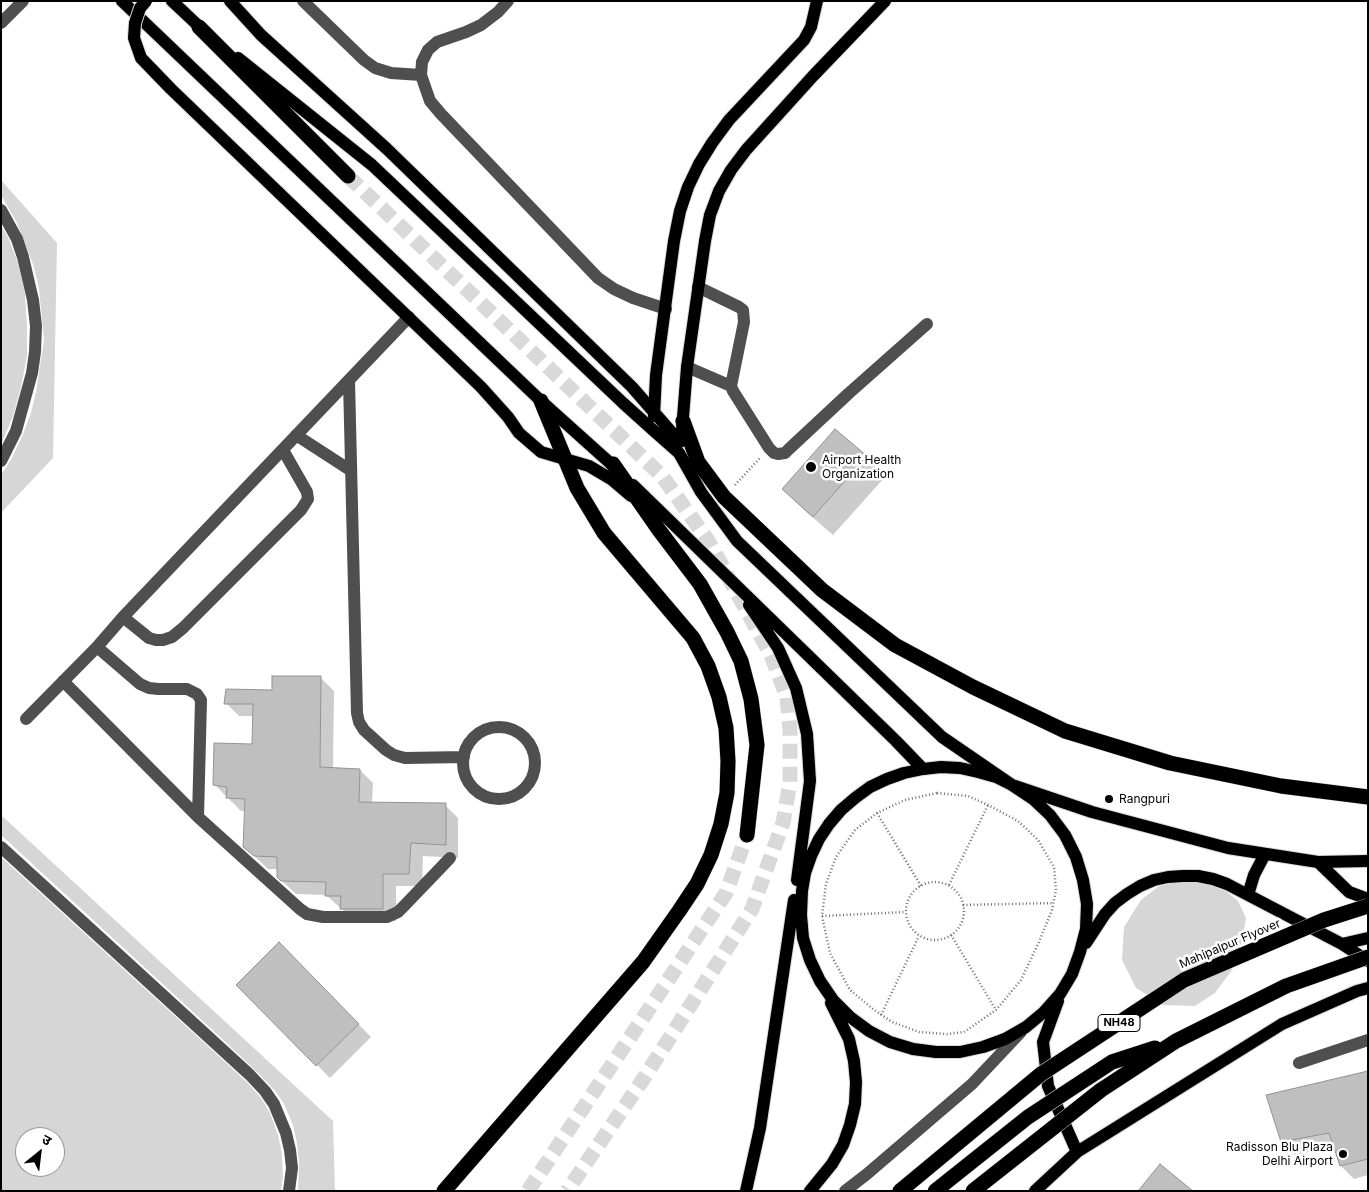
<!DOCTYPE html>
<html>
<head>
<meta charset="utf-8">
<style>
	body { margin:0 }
	#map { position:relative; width:1369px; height:1192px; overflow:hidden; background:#fff; font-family:Inter,"Noto Sans Devanagari",sans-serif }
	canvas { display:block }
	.frame { position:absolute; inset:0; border:2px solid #000; pointer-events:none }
	.north { position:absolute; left:15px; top:1127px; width:50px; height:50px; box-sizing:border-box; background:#fff; border:1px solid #999; border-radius:50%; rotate:29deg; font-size:14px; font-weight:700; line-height:20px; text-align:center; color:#000 }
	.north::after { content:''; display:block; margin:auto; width:18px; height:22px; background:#000; clip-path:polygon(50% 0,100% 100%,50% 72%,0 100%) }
</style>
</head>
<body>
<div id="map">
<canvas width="1369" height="1192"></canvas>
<div class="frame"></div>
<div class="north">उ</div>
</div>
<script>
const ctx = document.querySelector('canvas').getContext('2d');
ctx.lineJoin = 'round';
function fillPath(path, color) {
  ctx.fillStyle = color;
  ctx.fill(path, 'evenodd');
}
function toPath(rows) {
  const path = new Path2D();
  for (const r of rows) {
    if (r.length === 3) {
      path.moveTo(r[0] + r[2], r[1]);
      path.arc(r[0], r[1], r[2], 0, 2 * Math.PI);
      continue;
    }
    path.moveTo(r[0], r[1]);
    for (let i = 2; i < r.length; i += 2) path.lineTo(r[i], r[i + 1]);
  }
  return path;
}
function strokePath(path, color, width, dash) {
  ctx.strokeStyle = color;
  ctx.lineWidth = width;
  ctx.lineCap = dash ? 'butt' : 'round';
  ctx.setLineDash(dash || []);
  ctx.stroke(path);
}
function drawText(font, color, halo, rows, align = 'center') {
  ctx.font = font + ' Inter,sans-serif';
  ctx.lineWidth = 5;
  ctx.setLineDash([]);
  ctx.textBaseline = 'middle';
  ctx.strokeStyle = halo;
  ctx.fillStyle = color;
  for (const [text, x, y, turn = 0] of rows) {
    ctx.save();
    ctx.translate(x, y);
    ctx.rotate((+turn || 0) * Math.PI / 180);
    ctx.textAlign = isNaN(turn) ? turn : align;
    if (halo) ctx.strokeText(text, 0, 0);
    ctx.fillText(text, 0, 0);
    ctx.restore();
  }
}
const green = toPath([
	[1,180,57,243,53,458,1,513,1,475,12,458,23,434,31,413,36,392,44,340,39,289,33,264,17,223,1,195],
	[1,225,8,237,18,263,25,294,27,327,27,356,21,387,13,416,1,445],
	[1,815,333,1121,335,1191,298,1191,299,1163,297,1143,293,1125,284,1104,275,1091,259,1074,218,1035,1,835],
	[1,857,247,1082,262,1099,270,1113,278,1135,282,1154,283,1177,281,1191,1,1191],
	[25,1137,55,1137,55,1167,25,1167],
	[1180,881,1202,881,1222,888,1238,901,1246,918,1242,940,1232,970,1215,993,1195,1006,1163,1005,1136,988,1122,960,1124,927,1141,900,1159,886]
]);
const shadow = toPath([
	[835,431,866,457,885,477,833,535,803,509,783,489],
	[321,678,334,691,333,768,360,770,373,783,372,803,445,805,458,818,458,858,423,856,422,886,396,886,396,921,355,921,326,895,296,894,278,877,278,869,268,869,244,846,246,811,241,811,215,785,253,745,254,716,239,716,226,703],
	[279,944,371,1037,330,1078,238,985],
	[1368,1072,1368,1175,1354,1179,1341,1166,1335,1147,1295,1155,1282,1142,1268,1096]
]);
const building = toPath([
	[835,429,867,456,813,517,782,489,835,429],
	[272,676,321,676,320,767,360,769,359,802,446,803,446,845,411,843,409,874,383,874,383,909,340,909,341,896,325,896,326,882,281,881,277,877,277,857,254,856,243,847,245,799,226,798,227,787,213,785,214,743,252,744,253,704,224,704,226,689,272,690,272,676],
	[279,942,359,1024,316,1066,236,985,279,942],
	[1368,1071,1368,1159,1340,1166,1329,1133,1281,1142,1266,1095,1368,1071],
	[1160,1164,1193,1191,1138,1191,1160,1164]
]);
const highwayTunnel = toPath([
	[348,176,662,476,709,542,771,655,787,697,790,731,790,782,783,823,752,909,644,1078,567,1191],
	[528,1191,726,893,747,835]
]);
const path = toPath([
	[735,485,760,458],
	[937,793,968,796,988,805,1018,821,1038,840,1054,867,1056,890,1052,910,1039,942,1021,980,996,1010,964,1032,947,1034,919,1032,892,1022,873,1009,850,990,830,953,822,916,826,884,836,857,855,830,877,813,905,800,937,793],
	[877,813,921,886],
	[935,911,29],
	[949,885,988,805],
	[963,905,1054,903],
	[822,916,906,912],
	[951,935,996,1010],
	[881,1015,919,936]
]);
const minor = toPath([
	[303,1,364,60,375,68,391,73,421,75],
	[508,1,498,12,481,25,466,32,437,42,428,50,422,62,421,75,430,101,441,114,598,278,614,289,633,298,666,309],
	[1,23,23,1],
	[1,210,17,239,23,257,33,300,36,326,35,352,32,373,16,431,1,461],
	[698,287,739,307,743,310,744,322,731,386,733,391,769,448,774,453,778,454,785,453,789,449,848,394,927,324],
	[687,367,731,386],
	[349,381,357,713,359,722,364,730,386,750,394,755,405,758,464,757],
	[296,435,350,470],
	[123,617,149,638,156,640,163,640,172,637,183,628,301,510,308,499,307,492,283,450],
	[97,647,140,684,149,688,158,689,187,689,197,694,201,700,198,817],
	[63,681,198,817,300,909,307,914,323,917,387,917,398,912,404,906,450,858],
	[26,719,97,647,123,617,409,317],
	[499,763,36],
	[1,847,250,1075,265,1091,274,1104,286,1133,290,1150,292,1168,289,1191],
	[1299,1063,1368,1040],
	[845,1191,867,1174,972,1084,1021,1032]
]);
const major = toPath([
	[122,1,541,401,619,471],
	[172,1,205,32],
	[230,1,261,35,387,149,632,387,680,442],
	[238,58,372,165,623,403,653,430,679,453,701,492,737,541,942,737,1012,785,1033,799,1050,815,1065,835,1076,857,1083,880,1087,904,1086,929,1080,952,1072,974,1060,994,1044,1012,1026,1027,1005,1039,983,1047,960,1052,936,1052,913,1049,890,1042,869,1031,850,1017,833,1000,820,981,810,960,803,938,801,915,802,891,805,873,811,856,819,839,829,824,841,810,855,798,870,787,887,779,904,773,923,769,941,767,960,768,978,772,996,777,1012,785,1092,812,1228,848,1318,862,1368,861],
	[353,264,481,387,508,417,519,433,541,452,589,466,611,479,631,496],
	[654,416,656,375,674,241,680,211,688,187,699,164,712,143,729,120,804,40,811,27,817,1],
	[682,430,687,367,705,241,710,215,719,191,731,170,746,150,813,76,885,1],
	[633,485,896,741,923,769],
	[749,605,778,648,796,688,807,734,810,781,797,880],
	[1318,862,1349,892,1368,899],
	[1248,895,1254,875,1265,854],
	[1086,943,1105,914,1115,903,1127,894,1140,886,1154,880,1168,877,1183,876,1198,876,1213,879,1227,884,1342,944,1368,961],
	[1342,944,1368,938],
	[1058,1001,1043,1042,1048,1086,1077,1152],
	[746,1191,760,1128,794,900],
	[810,1191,832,1164,843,1145,850,1125,855,1104,856,1082,854,1061,849,1039,831,1003],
	[1035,1191,1077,1152,1282,1024,1357,991,1368,988]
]);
const highway = toPath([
	[199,27,348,176],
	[683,421,698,462,724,497,822,590,895,645,973,687,1065,731,1170,763,1281,786,1368,797],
	[613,464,659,530,700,584,727,632,741,661,751,699,757,745,747,835],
	[444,1191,643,962,679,911,697,884,711,855,721,824,727,793,728,761,726,728,719,697,708,666,693,638,604,533,577,488,541,401]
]);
const majorBridge = toPath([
	[146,1,140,8,135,23,134,38,141,58,171,89,353,264]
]);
const highwayBridge = toPath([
	[900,1191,1041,1074,1184,980,1324,920,1368,906],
	[935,1191,1028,1117,1112,1062,1155,1048],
	[973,1191,1101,1090,1176,1041,1286,986,1368,957]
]);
const markers = [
	[811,467,6,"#000"],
	[1109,799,5,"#000"],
	[1343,1154,5,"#000"]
];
const shields = [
	[1119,1023,42]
];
const shieldNames = [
	["NH48",1119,1023]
];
const poiNames = [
	["Airport Health",822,460],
	["Organization",822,474],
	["Rangpuri",1119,799],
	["Radisson Blu Plaza",1333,1147,"right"],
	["Delhi Airport",1333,1161,"right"]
];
const streetNames = [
	["Mahipalpur Flyover",1230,944,-23]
];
fillPath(green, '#d6d6d6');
fillPath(shadow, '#0003');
fillPath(building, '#bfbfbf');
strokePath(building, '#939393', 1);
strokePath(highwayTunnel, '#d9d9d9', 15, [15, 8]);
strokePath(major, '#dbdbdb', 14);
strokePath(highway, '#dbdbdb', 16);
strokePath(path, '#717171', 2.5, [1, 2.5]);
strokePath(minor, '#4f4f4f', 12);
strokePath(major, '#000', 12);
strokePath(highway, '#000', 15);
strokePath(majorBridge, '#dbdbdb', 14, []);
strokePath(highwayBridge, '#dbdbdb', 16, []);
strokePath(majorBridge, '#000', 12);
strokePath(highwayBridge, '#000', 15);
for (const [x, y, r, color] of markers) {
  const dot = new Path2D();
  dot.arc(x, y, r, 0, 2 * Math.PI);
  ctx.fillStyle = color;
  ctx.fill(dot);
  strokePath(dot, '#fff', 2);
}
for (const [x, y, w] of shields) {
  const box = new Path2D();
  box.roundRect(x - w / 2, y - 8.5, w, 17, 4);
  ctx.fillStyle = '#fff';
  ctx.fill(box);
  strokePath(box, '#000', 1);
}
drawText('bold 11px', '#000', null, shieldNames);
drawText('12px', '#000', '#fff', poiNames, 'left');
drawText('12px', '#000', '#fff', streetNames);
</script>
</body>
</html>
